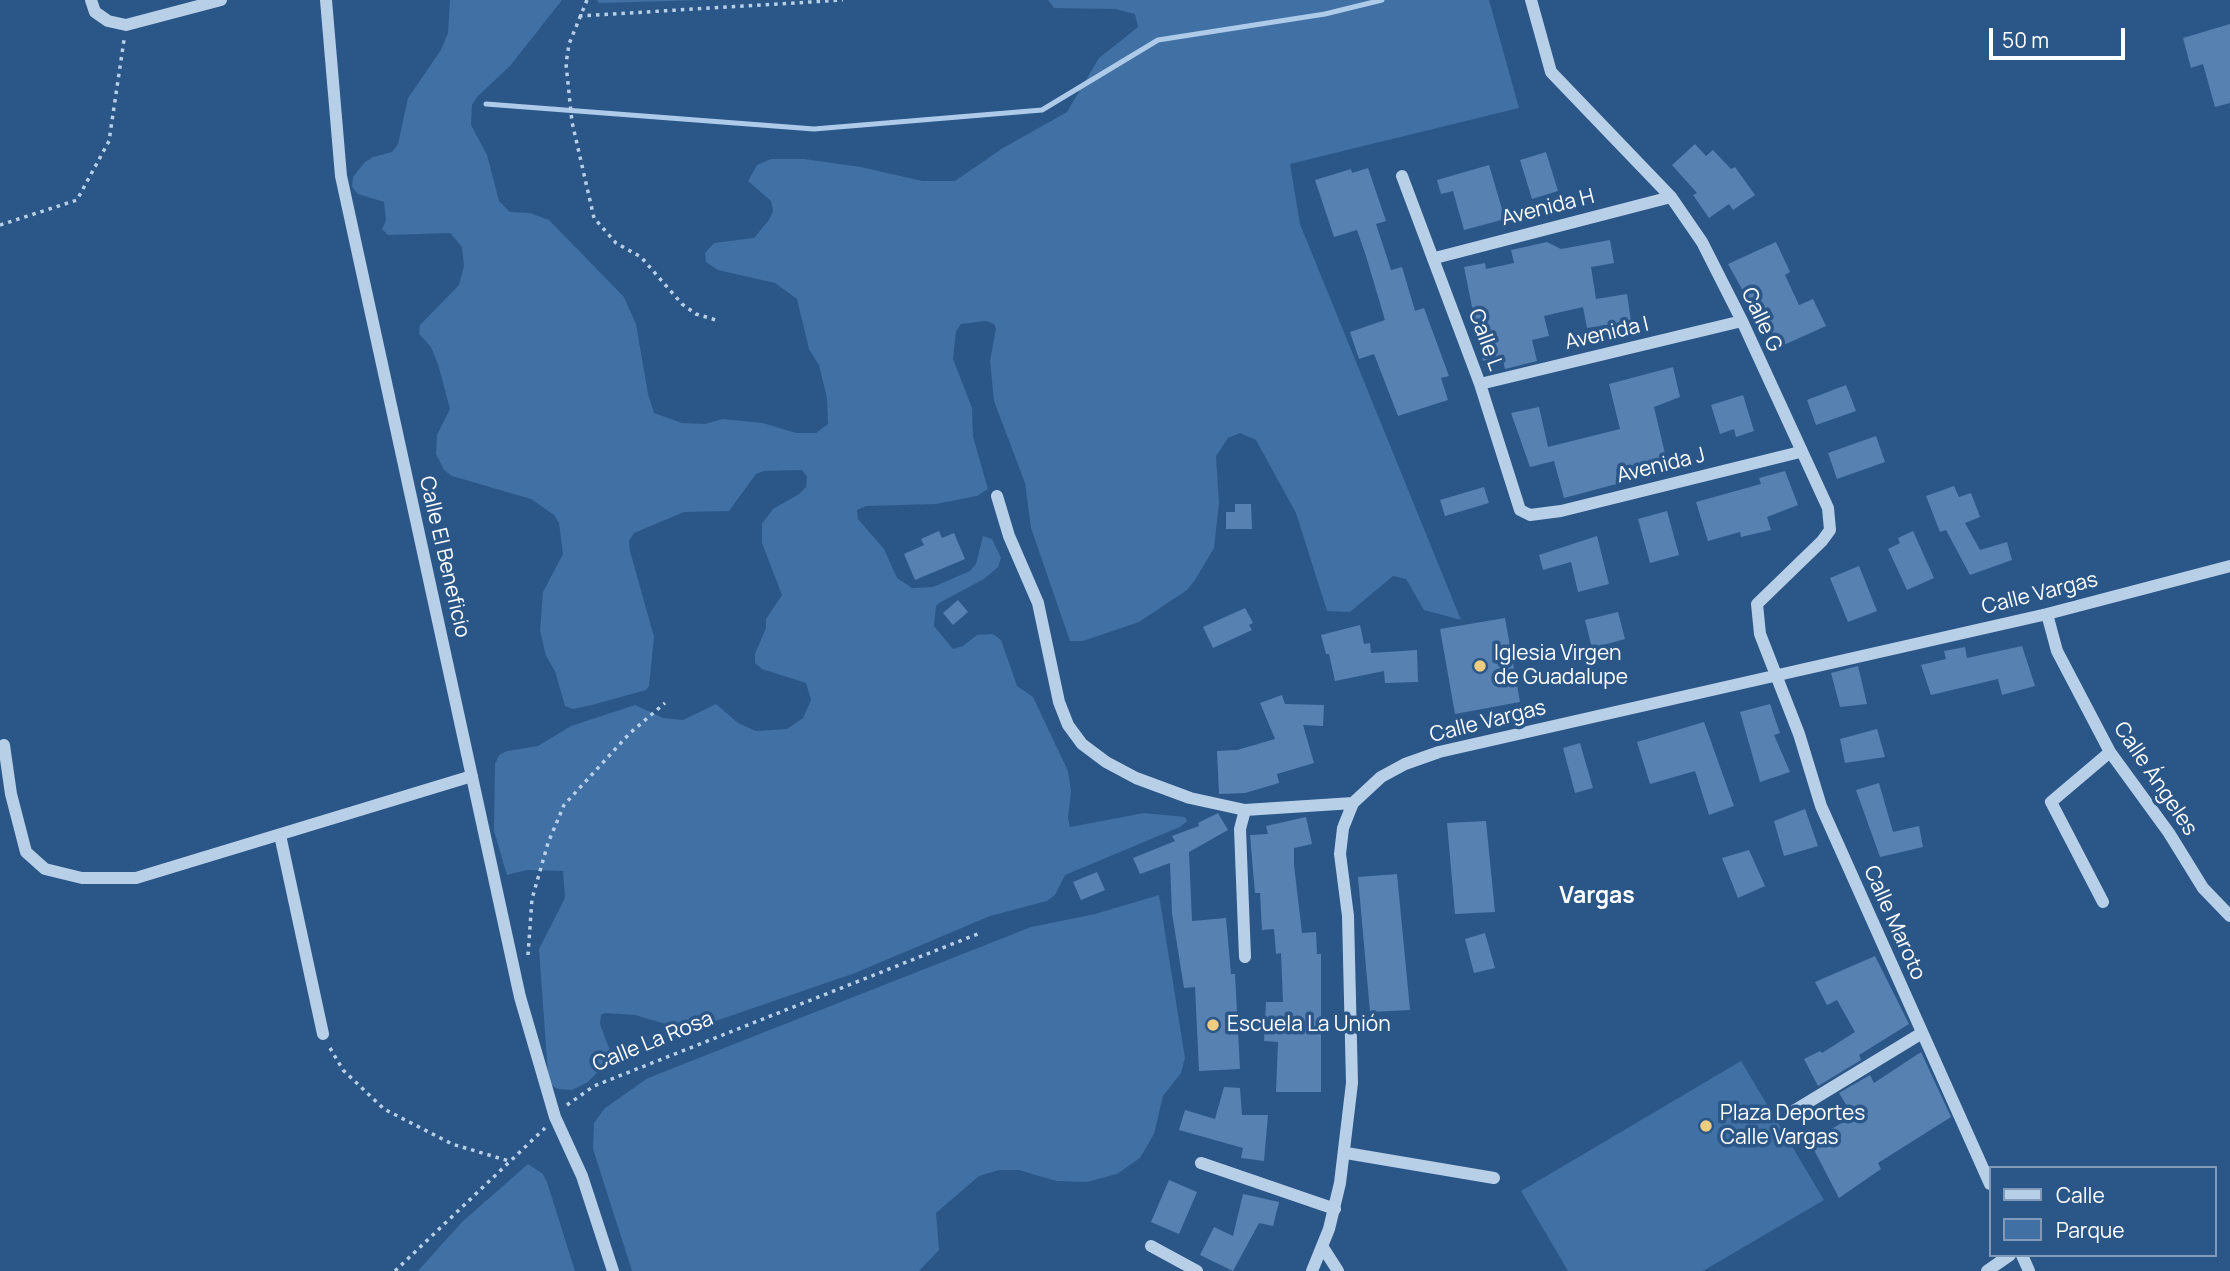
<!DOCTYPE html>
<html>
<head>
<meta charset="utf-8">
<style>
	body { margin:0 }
	#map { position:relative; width:2230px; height:1271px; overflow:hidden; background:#2b5688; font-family:Manrope,sans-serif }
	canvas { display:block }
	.legend { position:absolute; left:1989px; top:1166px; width:228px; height:91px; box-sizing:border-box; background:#2b5688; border:2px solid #809ab8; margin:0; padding:9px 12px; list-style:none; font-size:21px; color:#fff }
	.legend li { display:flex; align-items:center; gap:14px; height:35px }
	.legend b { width:35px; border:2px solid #809ab8 }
	.scale { position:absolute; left:1989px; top:28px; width:136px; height:32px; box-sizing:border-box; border:4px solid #fff; border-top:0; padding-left:9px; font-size:21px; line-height:24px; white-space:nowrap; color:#fff; -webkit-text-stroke:5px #2b5688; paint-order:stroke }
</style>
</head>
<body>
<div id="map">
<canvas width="2230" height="1271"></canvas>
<ul class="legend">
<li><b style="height:9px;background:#b8cfe8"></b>Calle</li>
<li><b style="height:19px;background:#4070a4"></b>Parque</li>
</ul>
<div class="scale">50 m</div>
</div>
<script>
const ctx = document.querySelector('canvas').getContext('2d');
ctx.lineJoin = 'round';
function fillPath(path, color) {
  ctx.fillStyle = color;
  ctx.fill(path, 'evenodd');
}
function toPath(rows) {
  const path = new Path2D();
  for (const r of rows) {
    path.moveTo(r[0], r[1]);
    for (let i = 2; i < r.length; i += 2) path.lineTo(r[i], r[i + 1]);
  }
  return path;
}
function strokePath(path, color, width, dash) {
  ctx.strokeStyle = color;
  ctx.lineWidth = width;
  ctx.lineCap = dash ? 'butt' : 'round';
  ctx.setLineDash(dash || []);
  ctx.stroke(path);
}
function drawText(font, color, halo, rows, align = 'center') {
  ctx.font = font + ' Manrope,sans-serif';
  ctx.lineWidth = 7;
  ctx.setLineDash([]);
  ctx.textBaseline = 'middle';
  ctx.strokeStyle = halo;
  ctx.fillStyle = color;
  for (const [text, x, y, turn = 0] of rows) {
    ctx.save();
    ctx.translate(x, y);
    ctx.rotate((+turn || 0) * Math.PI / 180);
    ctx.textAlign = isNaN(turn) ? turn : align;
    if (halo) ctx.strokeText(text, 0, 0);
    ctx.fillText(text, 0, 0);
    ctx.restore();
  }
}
const green = toPath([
	[450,0,562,0,510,66,477,97,472,105,471,125,487,155,499,201,510,212,530,213,549,220,624,297,636,324,648,394,654,413,682,423,705,424,723,419,763,423,796,433,816,433,828,424,827,398,819,365,809,349,797,299,775,283,718,270,706,262,705,253,714,243,754,238,769,220,773,211,771,201,748,181,757,165,771,159,804,159,861,167,922,181,955,181,1003,148,1067,112,1099,58,1138,27,1135,14,1115,9,1054,8,1048,0,1489,0,1519,108,1290,164,1300,224,1461,620,1424,610,1406,579,1393,576,1350,612,1327,611,1296,513,1256,440,1240,433,1228,438,1216,456,1219,503,1214,548,1195,580,1187,590,1139,622,1083,641,1070,641,1031,528,1025,483,994,401,990,361,996,328,994,324,986,321,961,324,956,331,953,359,972,408,973,437,988,489,977,496,936,504,866,506,857,510,858,519,884,549,897,578,912,588,933,587,970,571,976,564,983,536,992,539,1001,558,998,567,984,579,939,603,936,606,934,626,953,649,963,646,977,635,993,634,1001,640,1017,686,1033,697,1068,771,1071,791,1068,818,1070,827,1144,813,1185,817,1187,821,1180,827,1065,875,1055,895,1047,901,990,916,855,973,701,1026,669,1025,635,1015,605,1013,601,1015,600,1024,610,1051,609,1060,588,1082,572,1090,558,1089,551,1085,548,1074,539,949,565,898,563,871,527,870,507,875,494,831,495,764,499,755,507,751,538,746,571,726,635,705,663,718,683,720,716,704,738,723,756,731,787,729,803,718,811,700,806,683,762,669,755,663,755,654,766,628,766,619,782,595,762,543,762,524,773,509,799,494,806,487,807,477,802,470,764,471,756,474,729,511,684,512,634,533,629,541,630,551,654,637,649,686,646,690,592,705,573,709,565,706,555,671,546,656,540,631,543,592,563,554,559,523,554,515,531,499,452,476,444,470,436,454,437,435,450,409,438,364,431,347,419,334,420,325,459,285,464,266,462,247,450,233,388,235,382,229,386,220,384,202,358,194,352,187,353,177,365,162,373,157,392,152,398,144,408,98,441,50,448,33],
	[597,0,703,0,599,3],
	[1159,895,1185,1058,1181,1073,1163,1096,1154,1134,1140,1158,1117,1174,1087,1182,1056,1181,1019,1170,999,1170,979,1176,936,1213,939,1250,919,1271,632,1271,593,1149,594,1123,605,1108,648,1078,1031,927,1095,914],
	[1741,1061,1824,1200,1703,1271,1568,1271,1521,1191],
	[528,1164,543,1174,547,1182,575,1271,418,1271,462,1222]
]);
const stream = toPath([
	[486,104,814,129,1042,110,1158,40,1325,14,1382,0]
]);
const building = toPath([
	[2230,24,2230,103,2215,107,2203,64,2191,68,2183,38],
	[1695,144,1706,156,1713,150,1731,169,1735,167,1755,195,1733,210,1729,204,1709,218,1693,195,1697,193,1672,165],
	[1546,152,1558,191,1532,199,1520,160],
	[1489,165,1505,219,1464,230,1453,191,1441,194,1437,180],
	[1368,168,1386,221,1376,224,1391,270,1402,267,1415,311,1424,308,1449,376,1441,378,1448,400,1398,416,1374,354,1359,359,1350,332,1385,320,1366,256,1357,230,1334,237,1315,180,1351,169,1352,173],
	[1610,240,1614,263,1591,267,1596,299,1627,294,1631,321,1587,328,1583,307,1544,316,1549,336,1532,340,1537,361,1505,369,1502,356,1483,361,1464,267,1485,263,1486,269,1514,263,1511,250,1547,242,1561,249],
	[1776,242,1790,272,1785,275,1799,305,1813,299,1826,326,1777,348,1762,316,1758,318,1728,264],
	[1673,367,1680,397,1654,407,1666,458,1616,469,1620,483,1564,498,1554,461,1530,467,1511,413,1539,407,1548,447,1620,429,1609,384],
	[1846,385,1856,411,1816,425,1807,400],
	[1743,395,1754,431,1736,437,1734,429,1720,434,1711,405],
	[1876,436,1885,462,1837,479,1828,453],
	[1785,471,1798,505,1767,517,1771,530,1741,537,1740,532,1708,541,1696,502,1761,484,1759,478],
	[1954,486,1959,497,1971,493,1980,517,1965,523,1980,550,2007,542,2012,560,1970,575,1946,530,1940,532,1926,496],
	[1484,487,1489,503,1445,516,1440,500],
	[1235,504,1251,504,1252,529,1226,529,1226,512,1235,512],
	[1667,511,1679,555,1650,563,1638,519],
	[939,531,942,538,954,533,965,559,915,580,904,554,924,545,921,539],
	[1913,531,1934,578,1907,590,1888,549,1900,543,1898,538],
	[1597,536,1609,584,1578,592,1571,562,1543,570,1539,555],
	[1859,566,1877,611,1848,622,1830,578],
	[958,600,968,612,953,625,943,613],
	[1245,608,1253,623,1249,625,1252,630,1213,648,1203,627],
	[1618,612,1625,639,1592,648,1585,620],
	[1505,618,1520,702,1455,714,1440,629],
	[1360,625,1364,644,1370,643,1371,653,1417,650,1418,682,1385,683,1384,671,1335,681,1329,654,1326,654,1321,635],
	[2022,646,2035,686,2002,695,1998,679,1931,695,1921,665,1946,659,1944,651,1965,647,1967,658],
	[1858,666,1867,704,1840,707,1831,673],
	[1282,695,1285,704,1324,705,1323,726,1303,725,1314,763,1277,774,1279,783,1245,793,1219,794,1217,751,1237,750,1275,739,1260,703],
	[1770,704,1780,733,1774,735,1790,772,1760,782,1740,712],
	[1704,722,1734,806,1709,815,1695,771,1650,784,1637,742],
	[1877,729,1885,757,1845,763,1840,739],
	[1580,743,1593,788,1575,793,1563,748],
	[1879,783,1893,832,1919,826,1923,847,1880,857,1856,790],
	[1805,809,1818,846,1784,856,1774,821],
	[1218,813,1228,830,1189,852,1192,921,1226,918,1231,974,1235,974,1240,1069,1199,1071,1195,987,1184,988,1172,913,1170,863,1140,874,1133,858,1175,841,1172,836,1199,826,1198,823],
	[1306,817,1312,844,1294,848,1294,865,1302,933,1316,932,1317,954,1321,954,1321,1092,1276,1092,1278,1042,1264,1041,1266,1002,1283,1002,1281,953,1276,954,1274,929,1262,930,1260,893,1255,893,1250,835,1268,834,1266,826],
	[1486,821,1495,912,1455,914,1447,823],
	[1749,850,1765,886,1738,898,1722,858],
	[1097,872,1105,890,1081,900,1073,882],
	[1397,874,1410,1010,1370,1012,1358,877],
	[1485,933,1495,968,1474,973,1465,939],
	[1875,956,1909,1024,1859,1055,1861,1060,1818,1086,1804,1059,1820,1051,1822,1053,1855,1032,1837,1000,1827,1005,1815,982],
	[1921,1052,1951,1117,1878,1163,1881,1169,1839,1198,1810,1142,1853,1116,1839,1093,1870,1075,1874,1083],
	[1224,1087,1240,1088,1242,1115,1268,1115,1264,1161,1241,1158,1243,1148,1179,1130,1185,1110,1215,1119],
	[1169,1180,1197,1192,1179,1234,1151,1222],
	[1243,1194,1279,1202,1273,1226,1259,1223,1233,1271,1200,1255,1214,1227,1233,1236]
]);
const path = toPath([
	[587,0,569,44,566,64,572,122,594,218,616,243,641,257,682,304,696,314,716,320],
	[579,16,843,0],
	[0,225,77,200,109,141,124,40],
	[528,955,532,899,548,843,564,805,630,733,665,703],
	[330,1048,343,1070,384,1109,452,1144,509,1161],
	[567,1105,594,1086,980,933],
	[395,1271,545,1128]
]);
const minor = toPath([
	[91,0,95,12,108,21,126,25,221,0],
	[326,0,341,176,520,997,555,1117,582,1176,613,1271],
	[1531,0,1551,72,1671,197,1702,242,1742,321,1828,508,1830,530,1822,541,1757,604,1760,634,1799,734,1821,806,1990,1184],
	[1402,176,1480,384,1520,510,1530,515,1561,511,1800,452],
	[1435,258,1671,197],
	[1480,384,1742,321],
	[997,496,1009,536,1038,603,1059,702,1068,725,1082,744,1106,762,1136,778,1190,798,1245,810],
	[2047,614,2057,651,2110,752,2169,833,2203,888,2230,916],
	[4,745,11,794,26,852,45,869,82,878,136,878,472,776],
	[280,835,323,1034],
	[2103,902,2051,802,2110,752],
	[1245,957,1240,829,1245,810,1353,803],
	[1792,1112,1922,1033],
	[1346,1153,1494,1178],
	[1201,1163,1335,1209],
	[1151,1246,1197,1271],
	[1322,1246,1338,1271],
	[2022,1255,2029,1271],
	[1312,1271,1329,1229,1340,1183,1352,1083,1348,916,1340,854,1343,828,1353,803,1381,777,1405,764,1439,752,2047,614,2230,566],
	[1987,1271,2010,1255]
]);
const markers = [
	[1480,666,7,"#eecc80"],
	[1213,1025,7,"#eecc80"],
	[1706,1126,7,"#eecc80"]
];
const streetNames = [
	["Avenida H",1548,208,-14],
	["Calle G",1761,320,65],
	["Avenida I",1607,334,-13],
	["Calle L",1485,340,70],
	["Avenida J",1661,466,-14],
	["Calle El Beneficio",444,557,77],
	["Calle Vargas",2040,594,-14],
	["Calle Vargas",1488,722,-14],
	["Calle Ángeles",2155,779,56],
	["Calle Maroto",1894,923,66],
	["Calle La Rosa",653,1042,-22]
];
const poiNames = [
	["Iglesia Virgen",1494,654],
	["de Guadalupe",1494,678],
	["Escuela La Unión",1227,1025],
	["Plaza Deportes",1720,1114],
	["Calle Vargas",1720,1138]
];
const neighbourhoodNames = [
	["Vargas",1597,897]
];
fillPath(green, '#4070a4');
strokePath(stream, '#adcae8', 5);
fillPath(building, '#5781b1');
strokePath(path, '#b8cfe8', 3.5, [3.5, 5]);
strokePath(minor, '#b8cfe8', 12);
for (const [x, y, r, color] of markers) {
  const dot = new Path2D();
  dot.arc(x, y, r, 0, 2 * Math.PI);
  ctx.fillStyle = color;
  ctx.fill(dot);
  strokePath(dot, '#2b5688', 2.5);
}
drawText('21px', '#fff', '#2b5688', streetNames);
drawText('21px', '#fff', '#2b5688', poiNames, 'left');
drawText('bold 23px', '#fff', '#2b5688', neighbourhoodNames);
</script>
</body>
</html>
